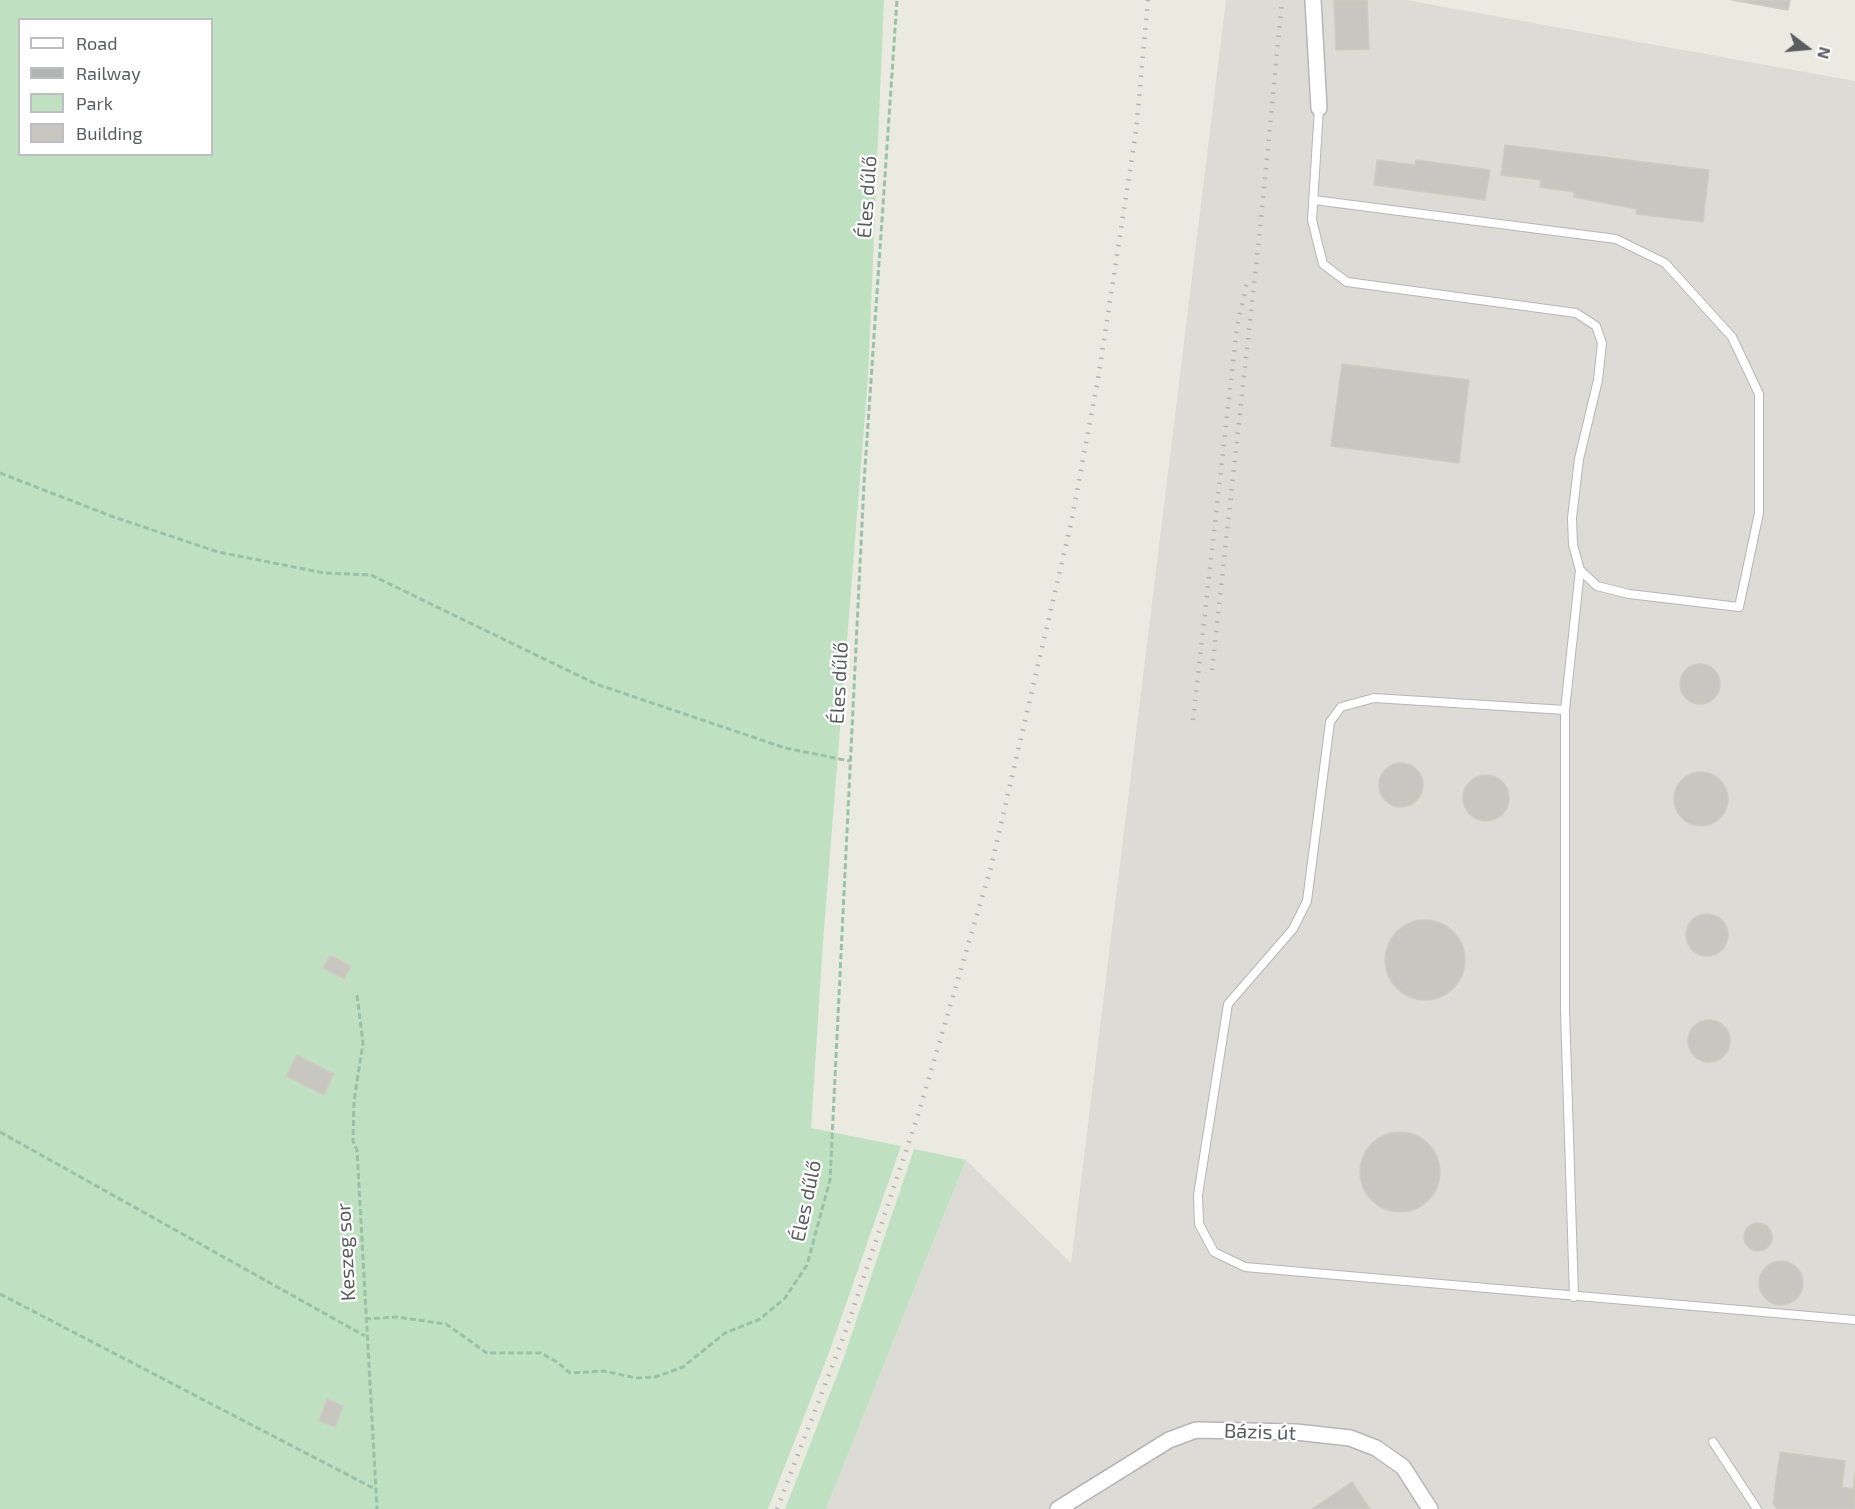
<!DOCTYPE html>
<html>
<head>
<meta charset="utf-8">
<style>
	body { margin:0 }
	#map { position:relative; width:1855px; height:1509px; overflow:hidden; background:#ebeae1; font-family:"Exo 2",sans-serif }
	canvas { display:block }
	.legend { position:absolute; left:18px; top:18px; width:195px; height:138px; box-sizing:border-box; background:#fff; border:2px solid #bdbebf; margin:0; padding:8px 10px; list-style:none; font-size:18px; color:#5a5c60 }
	.legend li { display:flex; align-items:center; gap:12px; height:30px }
	.legend b { width:30px; border:2px solid #bdbebf }
	.north { position:absolute; left:1777px; top:18px; width:60px; height:60px; -webkit-text-stroke:4px #fff; paint-order:stroke; rotate:106deg; font-size:16px; font-weight:700; line-height:24px; text-align:center; color:#5a5c60 }
	.north::after { content:''; display:block; margin:auto; width:21px; height:27px; background:#5a5c60; clip-path:polygon(50% 0,100% 100%,50% 72%,0 100%) }
</style>
</head>
<body>
<div id="map">
<canvas width="1855" height="1509"></canvas>
<ul class="legend">
<li><b style="height:8px;background:#fff"></b>Road</li>
<li><b style="height:8px;background:#b2b3b3"></b>Railway</li>
<li><b style="height:16px;background:#bfe1c2"></b>Park</li>
<li><b style="height:16px;background:#c8c6c0"></b>Building</li>
</ul>
<div class="north">N</div>
</div>
<script>
const ctx = document.querySelector('canvas').getContext('2d');
ctx.lineJoin = 'round';
function fillPath(path, color) {
  ctx.fillStyle = color;
  ctx.fill(path, 'evenodd');
}
function toPath(rows) {
  const path = new Path2D();
  for (const r of rows) {
    if (r.length === 3) {
      path.moveTo(r[0] + r[2], r[1]);
      path.arc(r[0], r[1], r[2], 0, 2 * Math.PI);
      continue;
    }
    path.moveTo(r[0], r[1]);
    for (let i = 2; i < r.length; i += 2) path.lineTo(r[i], r[i + 1]);
  }
  return path;
}
function strokePath(path, color, width, dash) {
  ctx.strokeStyle = color;
  ctx.lineWidth = width;
  ctx.lineCap = dash ? 'butt' : 'round';
  ctx.setLineDash(dash || []);
  ctx.stroke(path);
}
function drawText(font, color, halo, rows, align = 'center') {
  ctx.font = font + ' "Exo 2",sans-serif';
  ctx.lineWidth = 4.5;
  ctx.setLineDash([]);
  ctx.textBaseline = 'middle';
  ctx.strokeStyle = halo;
  ctx.fillStyle = color;
  for (const [text, x, y, turn = 0] of rows) {
    ctx.save();
    ctx.translate(x, y);
    ctx.rotate((+turn || 0) * Math.PI / 180);
    ctx.textAlign = isNaN(turn) ? turn : align;
    if (halo) ctx.strokeText(text, 0, 0);
    ctx.fillText(text, 0, 0);
    ctx.restore();
  }
}
const industrial = toPath([
	[1226,0,1406,0,1855,81,1855,1509,826,1509,966,1160,1071,1263]
]);
const green = toPath([
	[0,0,884,0,868,377,823,942,811,1128,901,1146,830,1350,768,1509,0,1509],
	[20,20,212,20,212,154,20,154],
	[914,1149,966,1160,826,1509,785,1509,844,1357]
]);
const building = toPath([
	[1334,0,1367,0,1369,49,1336,50,1334,0],
	[1732,0,1790,0,1788,10,1732,0],
	[1505,145,1709,170,1703,222,1636,214,1637,209,1574,197,1574,192,1540,187,1541,180,1501,175,1505,145],
	[1377,160,1415,165,1416,160,1490,170,1485,200,1374,185,1377,160],
	[1342,364,1469,380,1459,463,1331,446,1342,364],
	[1700,684,20],
	[1401,785,22],
	[1701,799,27],
	[1486,798,23],
	[1707,935,21],
	[1425,960,40],
	[330,955,351,966,344,979,323,968,330,955],
	[1709,1041,21],
	[297,1055,334,1074,324,1095,286,1076,297,1055],
	[1400,1172,40],
	[1758,1237,14],
	[1781,1283,22],
	[327,1399,343,1406,335,1427,319,1421,327,1399],
	[1780,1452,1845,1461,1842,1487,1853,1489,1855,1473,1855,1509,1777,1509,1773,1504,1780,1452],
	[1352,1482,1370,1509,1312,1509,1352,1482]
]);
const path = toPath([
	[0,473,111,516,218,552,324,573,371,575,596,684,785,748,850,761],
	[357,995,363,1043,354,1101,353,1141,357,1150,377,1509],
	[0,1132,365,1336],
	[0,1294,375,1489],
	[365,1319,397,1317,446,1324,487,1353,541,1353,557,1362,570,1373,604,1371,636,1378,655,1377,683,1367,725,1333,760,1319,785,1298,807,1265,830,1180,864,483,897,0]
]);
const lane = toPath([
	[1319,108,1312,220,1323,264,1347,282,1576,313,1596,326,1602,343,1598,380,1579,459,1572,518,1573,545,1580,570,1565,710,1374,698,1341,707,1330,722,1307,901,1293,929,1228,1004,1198,1195,1199,1224,1214,1252,1245,1267,1855,1320],
	[1314,200,1616,239,1665,263,1732,337,1759,394,1759,513,1739,607,1629,594,1597,586,1580,570],
	[1565,710,1565,1010,1574,1297],
	[1713,1442,1757,1509]
]);
const street = toPath([
	[1313,0,1319,108],
	[1058,1509,1169,1440,1196,1430,1296,1432,1350,1438,1376,1448,1403,1467,1430,1509]
]);
const rail = toPath([
	[1212,670,1261,220,1282,0],
	[1193,720,1237,327,1247,282],
	[777,1509,845,1333,918,1115,991,867,1071,523,1098,379,1136,131,1148,0]
]);
const streetNames = [
	["Éles dűlő",867,197,-86],
	["Éles dűlő",839,683,-87],
	["Éles dűlő",806,1201,-78],
	["Keszeg sor",346,1252,-93],
	["Bázis út",1260,1432,2]
];
fillPath(industrial, '#dddbd5');
fillPath(green, '#bfe1c2');
fillPath(building, '#c8c6c0');
strokePath(building, '#cfcbc0', 1.5);
strokePath(lane, '#b4b6ba', 10);
strokePath(street, '#b4b6ba', 18);
strokePath(path, '#9ac1a7', 3, [6, 3]);
strokePath(lane, '#fff', 8);
strokePath(street, '#fff', 15);
strokePath(rail, '#b2b3b3', 4.5, [1.5, 8]);
drawText('20px', '#5a5c60', '#fff', streetNames);
</script>
</body>
</html>
